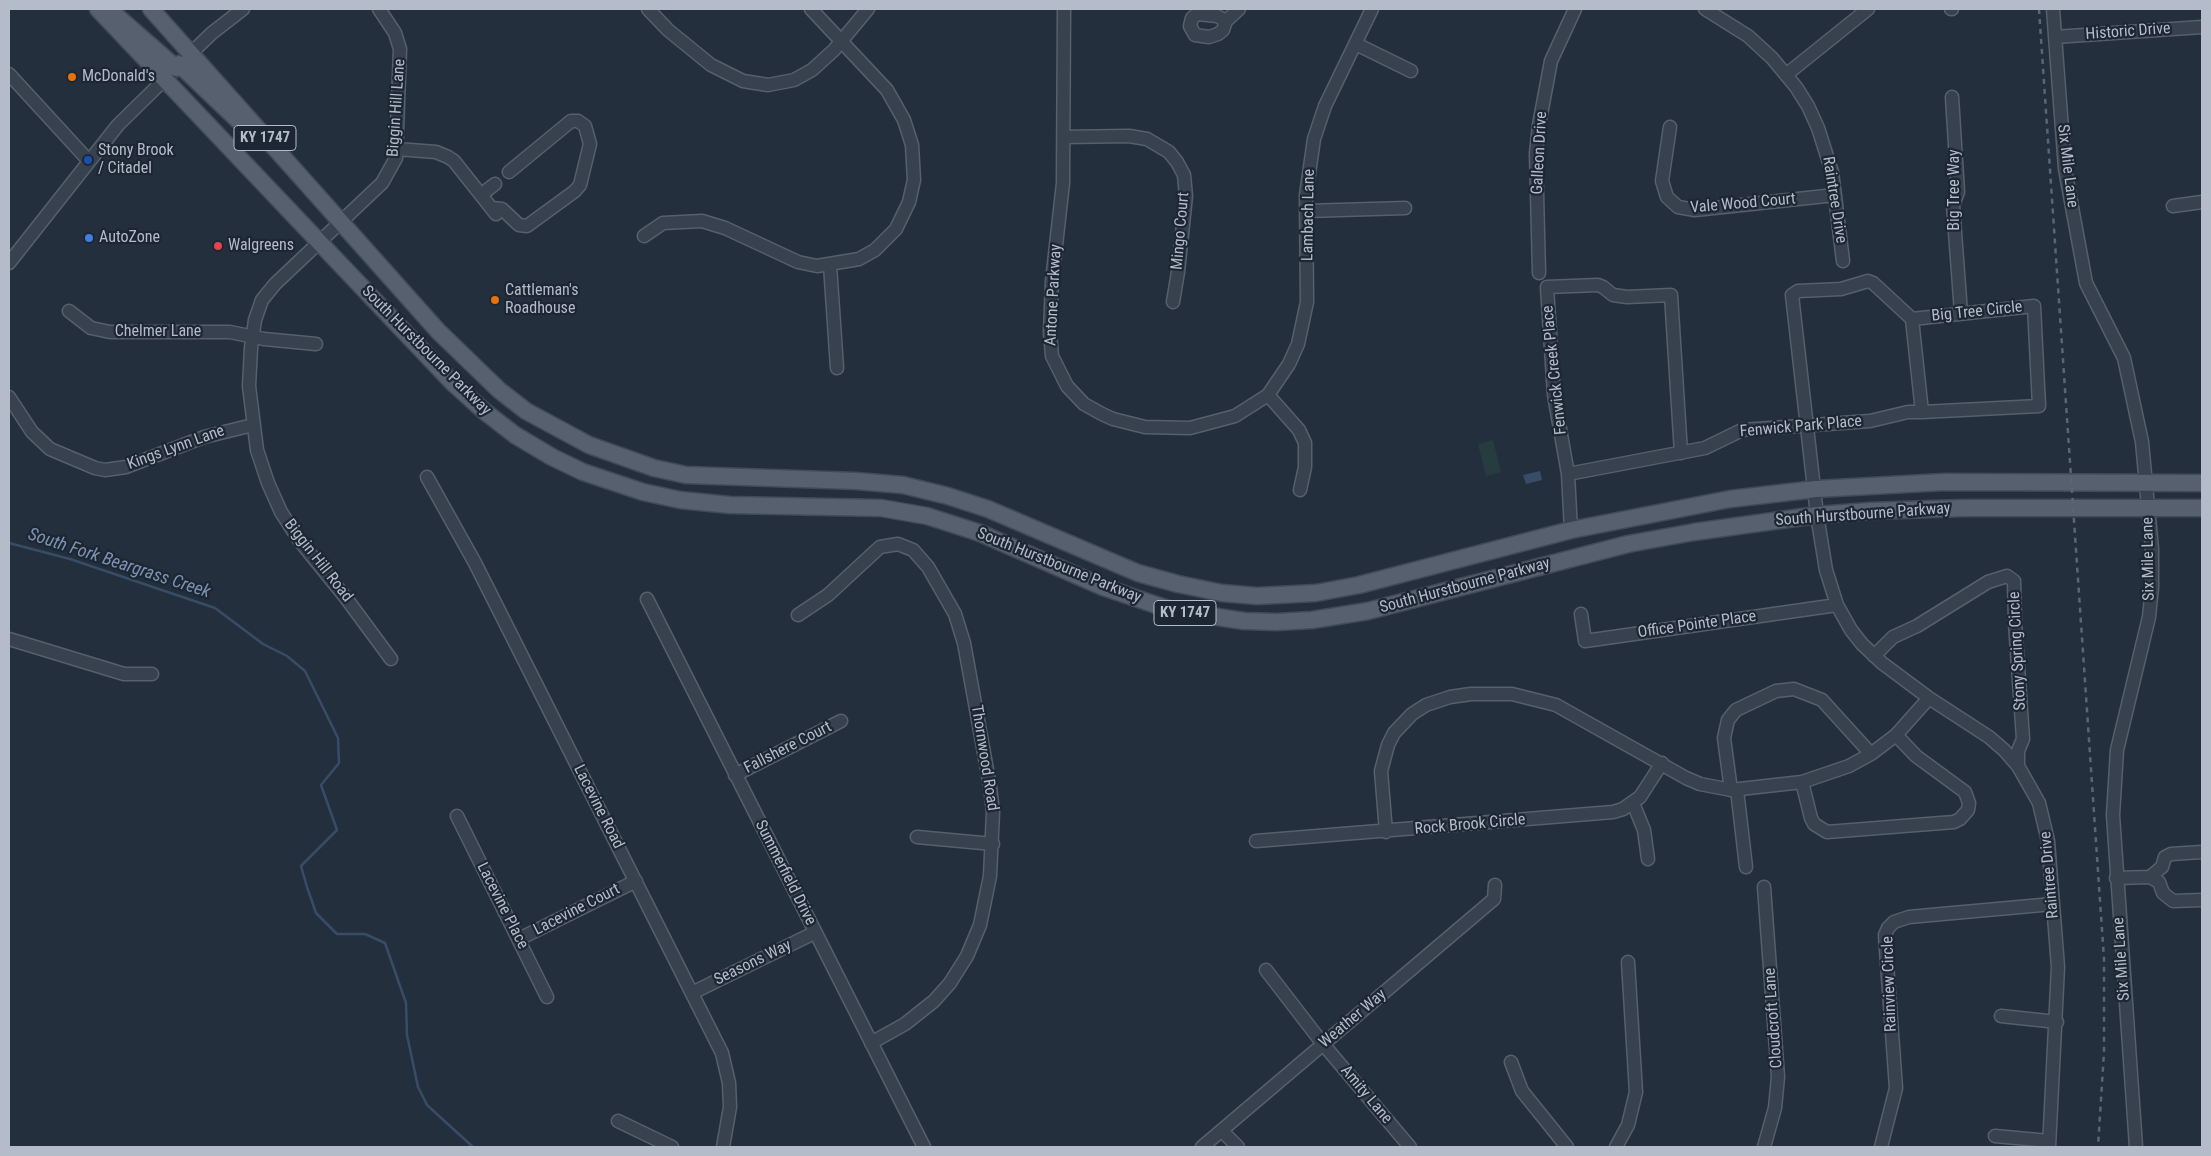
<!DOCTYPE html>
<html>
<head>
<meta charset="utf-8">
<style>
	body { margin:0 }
	#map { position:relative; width:2211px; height:1156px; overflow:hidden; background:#242f3e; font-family:"Roboto Condensed",sans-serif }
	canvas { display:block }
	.frame { position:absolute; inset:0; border:10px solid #b4bcc9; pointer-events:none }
</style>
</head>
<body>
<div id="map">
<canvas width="2211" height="1156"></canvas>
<div class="frame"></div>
</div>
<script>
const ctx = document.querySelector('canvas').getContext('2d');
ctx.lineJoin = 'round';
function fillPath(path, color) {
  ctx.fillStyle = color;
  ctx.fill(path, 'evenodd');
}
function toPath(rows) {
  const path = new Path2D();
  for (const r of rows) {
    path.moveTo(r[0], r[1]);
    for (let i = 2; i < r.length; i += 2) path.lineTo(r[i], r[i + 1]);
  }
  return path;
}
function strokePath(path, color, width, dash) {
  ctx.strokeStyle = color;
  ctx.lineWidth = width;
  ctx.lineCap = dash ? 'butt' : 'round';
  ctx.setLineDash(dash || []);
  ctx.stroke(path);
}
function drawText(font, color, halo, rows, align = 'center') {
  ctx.font = font + ' "Roboto Condensed",sans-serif';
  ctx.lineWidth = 4.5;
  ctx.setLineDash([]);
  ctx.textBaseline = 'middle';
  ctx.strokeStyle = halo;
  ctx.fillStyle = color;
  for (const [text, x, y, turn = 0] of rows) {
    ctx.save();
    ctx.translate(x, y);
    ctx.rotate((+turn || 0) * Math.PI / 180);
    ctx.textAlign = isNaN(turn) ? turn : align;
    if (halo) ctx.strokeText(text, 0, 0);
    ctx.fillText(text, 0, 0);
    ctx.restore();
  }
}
const green = toPath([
	[1493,440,1501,472,1486,476,1478,444]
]);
const water = toPath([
	[1540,471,1542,480,1526,484,1523,475]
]);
const stream = toPath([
	[9,543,70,559,215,608,263,644,287,656,305,671,338,738,339,763,321,785,337,830,301,866,307,887,316,913,337,934,365,934,385,943,406,1003,407,1035,418,1087,427,1105,473,1147]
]);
const minor = toPath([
	[379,9,395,33,400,49,396,158,382,183,275,284,262,300,255,320,251,348,249,386,257,450,268,483,281,512,299,540,346,598,391,659],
	[648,9,668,30,711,65,743,81,768,85,794,80,812,70,834,50,868,9],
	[1064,9,1063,183,1052,281,1050,332,1052,356,1067,386,1084,404,1102,414,1113,419,1145,427,1190,428,1235,416,1268,395,1289,364,1298,344,1307,302,1306,195,1314,139,1325,106,1372,9],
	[1705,9,1748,36,1772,58,1796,87,1808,106,1818,128,1832,172,1843,261],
	[1951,9,1952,9],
	[2053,9,2065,169,2086,283,2124,358,2142,442,2152,549,2152,587,2149,617,2117,750,2113,815,2136,1147],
	[1226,21,1217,16,1197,14,1192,18,1190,26,1195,35,1209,37,1218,34,1223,30,1226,21,1239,9],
	[2055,37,2202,27],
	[1356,44,1411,71],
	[185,59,212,33,243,9],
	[9,74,88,160],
	[1787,74,1868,9],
	[1952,97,1958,192,1953,205,1961,313],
	[1670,127,1662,181,1667,197,1678,207,1695,210,1835,195],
	[1064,137,1129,136,1147,139,1169,152,1177,162,1184,175,1186,196,1178,272,1173,302],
	[397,149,436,152,448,157,454,161,496,214],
	[482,194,495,184],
	[2173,206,2202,202],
	[492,208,502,209,519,225,527,226,575,191,580,185,590,144,585,126,578,121,571,121,509,172],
	[1306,211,1405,208],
	[644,236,663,223,702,221,725,228,798,262,817,266,859,259,875,250,896,229,909,202,914,180,912,145,904,120,887,90,811,9],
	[9,263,118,125,171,73],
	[830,265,837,368],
	[1539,273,1536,153,1539,125,1551,61,1575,9],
	[69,311,91,328,110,332,230,332,264,339,316,344],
	[1912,319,1873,283,1868,281,1841,289,1798,291,1792,295,1817,515,1826,570,1837,605,1851,630,1862,644,1882,663,1929,698,1989,737,2004,750,2018,766,2039,803,2048,841,2058,967,2049,1147],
	[1268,395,1299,430,1305,443,1305,467,1300,490],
	[9,397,32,432,50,449,95,468,105,470,126,467,204,437,253,425],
	[1568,474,1705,448,1742,430,1870,421,1908,412,1922,412,2039,406,2034,306,1912,319,1922,412],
	[427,477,475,563,722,1053,729,1083,730,1107,723,1147],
	[1571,530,1568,474,1554,395,1547,287,1598,285,1603,287,1613,295,1627,297,1671,295,1681,453],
	[647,599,924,1147],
	[1581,614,1585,641,1837,605],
	[798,615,828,595,880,547,898,544,913,550,928,567,955,614,964,643,990,786,993,812,990,876,980,925,967,956,950,983,934,1001,905,1024,871,1043],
	[9,639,124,674,152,674],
	[1874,656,1893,637,1917,626,1988,582,2007,576,2014,581,2015,623,2023,739,2018,751,2018,766],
	[735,775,841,721],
	[1802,782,1811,818,1814,824,1827,832,1954,822,1960,819,1968,810,1969,803,1965,792,1916,756,1896,735],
	[1731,790,1724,738,1728,720,1736,710,1776,691,1794,689,1822,700,1871,754],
	[1737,790,1746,867],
	[1633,803,1644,830,1648,859],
	[457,816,547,997],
	[1386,832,1381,771,1388,745,1394,733,1412,714,1426,705,1450,697,1471,694,1512,694,1556,705,1686,778,1700,784,1731,790,1802,782,1849,766,1871,754,1896,735,1929,698],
	[917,837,993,844],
	[1256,841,1613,812,1623,809,1640,797,1662,763],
	[2150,877,2162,867,2165,857,2171,854,2202,852],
	[2116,878,2150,877,2159,882,2163,893,2173,901,2202,900],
	[519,939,636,881],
	[1266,970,1323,1044,1410,1147],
	[692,993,814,933],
	[2001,1016,2057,1022],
	[1511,1062,1522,1091,1567,1147],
	[618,1121,672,1147],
	[1222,1131,1238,1147],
	[1995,1136,2049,1141],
	[1202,1147,1494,899,1495,885],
	[1616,1147,1628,1125,1636,1092,1628,962],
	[1764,1147,1775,1108,1778,1077,1764,887],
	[1881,1147,1896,1088,1886,950,1885,935,1888,928,1894,922,1909,917,2053,904]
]);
const major = toPath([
	[98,9,453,383,484,411,515,435,552,457,583,472,643,492,680,500,730,505,881,508,927,516,980,533,1103,587,1171,610,1244,621,1277,622,1312,620,1368,611,1628,544,1694,532,1817,515,1870,511,1964,508,2202,508],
	[151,9,438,331,499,390,526,411,589,445,654,468,686,475,856,481,903,485,948,496,988,509,1138,573,1178,584,1222,593,1257,596,1316,593,1359,585,1571,530,1730,499,1816,489,1944,482,2202,483],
	[112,12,176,68],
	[179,64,239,121]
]);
const rail = toPath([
	[2039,9,2104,959,2104,1052,2098,1147]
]);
const markers = [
	[72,77,5,"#e8710a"],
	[88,160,5,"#1a4fb4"],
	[89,238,5,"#3f7fe0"],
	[218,246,5,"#e0444e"],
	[495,300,5,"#e8710a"]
];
const shields = [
	[265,138,62],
	[1185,613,62]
];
const shieldNames = [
	["KY 1747",265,138],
	["KY 1747",1185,613]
];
const streetNames = [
	["Historic Drive",2128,32,-4],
	["Biggin Hill Lane",397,108,-86],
	["Galleon Drive",1540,153,-87],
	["Six Mile Lane",2067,166,83],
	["Big Tree Way",1955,190,-90],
	["Raintree Drive",1834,200,81],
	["Vale Wood Court",1743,204,-5],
	["Lambach Lane",1309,215,-89],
	["Mingo Court",1181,231,-85],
	["Antone Parkway",1054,295,-87],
	["Big Tree Circle",1977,312,-6],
	["Chelmer Lane",158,332],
	["South Hurstbourne Parkway",426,351,45],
	["Fenwick Creek Place",1555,370,-96],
	["Fenwick Park Place",1801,427,-5],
	["Kings Lynn Lane",176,448,-20],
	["South Hurstbourne Parkway",1863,515,-4],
	["Six Mile Lane",2149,559,-91],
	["Biggin Hill Road",318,561,52],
	["South Hurstbourne Parkway",1059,566,22],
	["South Hurstbourne Parkway",1465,586,-15],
	["Office Pointe Place",1697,625,-8],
	["Stony Spring Circle",2018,651,-93],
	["Fallshere Court",788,748,-27],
	["Thornwood Road",984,758,81],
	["Lacevine Road",598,807,63],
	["Rock Brook Circle",1470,825,-5],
	["Summerfield Drive",785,873,63],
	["Raintree Drive",2050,875,-95],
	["Lacevine Place",502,906,63],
	["Lacevine Court",577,910,-27],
	["Six Mile Lane",2122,959,-94],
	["Seasons Way",753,963,-26],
	["Rainview Circle",1890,984,-92],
	["Cloudcroft Lane",1774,1018,-94],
	["Weather Way",1353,1019,-40],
	["Amity Lane",1366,1095,50]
];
const poiNames = [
	["McDonald's",82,77],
	["Stony Brook",98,151],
	["/ Citadel",98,169],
	["AutoZone",99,238],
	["Walgreens",228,246],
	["Cattleman's",505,291],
	["Roadhouse",505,309]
];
const waterNames = [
	["South Fork Beargrass Creek",119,564,18]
];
fillPath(green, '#263c3f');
fillPath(water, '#394c67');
strokePath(stream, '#394c67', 2.5);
strokePath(minor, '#565f6c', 15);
strokePath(major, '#414a57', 19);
strokePath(minor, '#38414e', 12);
strokePath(major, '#56606e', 16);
strokePath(rail, '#5a6575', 2.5, [5, 5]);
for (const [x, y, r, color] of markers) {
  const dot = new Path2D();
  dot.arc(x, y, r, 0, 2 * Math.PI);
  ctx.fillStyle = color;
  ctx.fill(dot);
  strokePath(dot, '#1d2633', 2);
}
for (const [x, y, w] of shields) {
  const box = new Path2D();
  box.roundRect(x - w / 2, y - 12.5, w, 25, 4);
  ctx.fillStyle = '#1d2633';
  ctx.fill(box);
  strokePath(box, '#b4bcc9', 1);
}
drawText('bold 15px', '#b4bcc9', null, shieldNames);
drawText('16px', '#b4bcc9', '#1d2633', streetNames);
drawText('16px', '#b4bcc9', '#1d2633', poiNames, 'left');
drawText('italic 18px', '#7c92b1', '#1d2633', waterNames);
</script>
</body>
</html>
